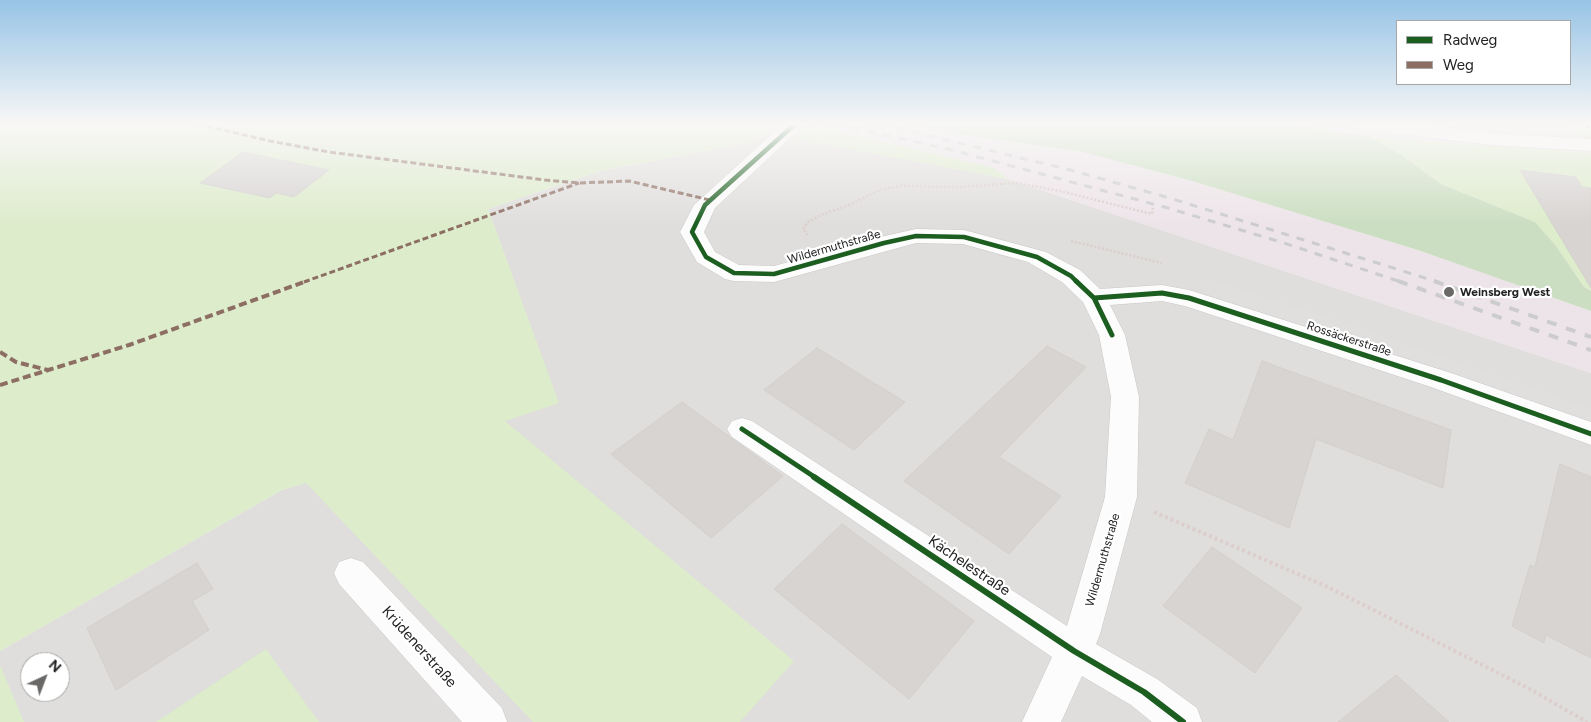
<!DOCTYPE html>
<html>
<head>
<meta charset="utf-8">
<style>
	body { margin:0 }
	#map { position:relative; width:1591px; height:722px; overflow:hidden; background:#f0eeeb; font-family:Figtree,sans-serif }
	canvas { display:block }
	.legend { position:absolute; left:1396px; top:20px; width:175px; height:65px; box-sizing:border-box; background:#fff; border:1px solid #a7a7a7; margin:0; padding:6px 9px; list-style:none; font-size:15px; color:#222 }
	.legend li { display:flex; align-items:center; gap:10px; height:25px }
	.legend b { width:25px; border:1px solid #a7a7a7 }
	.north { position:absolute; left:20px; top:652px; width:50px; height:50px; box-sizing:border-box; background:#fff; border:1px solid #a7a7a7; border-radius:50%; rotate:43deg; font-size:14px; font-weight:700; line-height:20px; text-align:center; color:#222 }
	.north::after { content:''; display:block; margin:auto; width:18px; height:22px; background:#6a6968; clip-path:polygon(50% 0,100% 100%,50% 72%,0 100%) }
</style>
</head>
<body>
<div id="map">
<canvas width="1591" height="722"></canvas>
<ul class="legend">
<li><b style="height:6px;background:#1b5e20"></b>Radweg</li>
<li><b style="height:6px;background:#8d6e63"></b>Weg</li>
</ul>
<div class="north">N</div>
</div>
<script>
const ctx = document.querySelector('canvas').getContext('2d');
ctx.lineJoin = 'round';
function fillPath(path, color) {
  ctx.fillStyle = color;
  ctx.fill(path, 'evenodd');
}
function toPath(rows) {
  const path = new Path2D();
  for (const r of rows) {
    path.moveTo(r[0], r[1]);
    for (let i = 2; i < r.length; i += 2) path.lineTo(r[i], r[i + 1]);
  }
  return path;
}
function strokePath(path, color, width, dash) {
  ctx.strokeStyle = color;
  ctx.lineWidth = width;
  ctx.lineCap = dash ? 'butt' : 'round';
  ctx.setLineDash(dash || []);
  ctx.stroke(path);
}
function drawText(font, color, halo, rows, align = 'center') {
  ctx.font = font + ' Figtree,sans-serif';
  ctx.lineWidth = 4.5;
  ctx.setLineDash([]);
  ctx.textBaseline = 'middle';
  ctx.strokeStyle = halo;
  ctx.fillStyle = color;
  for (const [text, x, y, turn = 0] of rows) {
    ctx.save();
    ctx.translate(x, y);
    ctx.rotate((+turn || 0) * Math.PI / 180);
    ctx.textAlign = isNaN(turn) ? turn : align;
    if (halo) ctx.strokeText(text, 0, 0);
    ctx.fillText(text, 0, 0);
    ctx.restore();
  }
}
const residential = toPath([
	[772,132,1008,179,1591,373,1591,722,0,722,0,651,282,490,558,403,488,209,600,171,746,143],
	[30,662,60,662,60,692,30,692]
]);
const industrial = toPath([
	[806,124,915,124,965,135,1083,152,1189,180,1418,250,1591,311,1591,373,1008,179,994,168],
	[1281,124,1561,124,1591,145,1591,153,1371,137]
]);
const grass = toPath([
	[0,124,781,124,772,132,746,143,600,171,488,209,559,403,505,421,794,661,740,722,533,722,306,483,282,490,0,651],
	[808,124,994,168,1008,179,792,138],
	[1561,124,1591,124,1591,145],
	[1371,137,1591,153,1591,291,1584,287,1556,246,1535,222,1441,184,1397,152],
	[266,649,319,722,156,722],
	[0,665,24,722,0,722]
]);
const forest = toPath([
	[915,124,1281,124,1371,137,1397,152,1441,184,1535,222,1556,246,1584,287,1591,291,1591,311,1418,250,1189,180,1083,152,965,135]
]);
const parking = toPath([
	[1208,279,1324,316,1574,403,1591,410,1591,428,1355,343,1203,293]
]);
const building = toPath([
	[243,152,329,170,294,197,276,193,270,198,200,183,243,152],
	[1520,170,1576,177,1582,187,1591,188,1591,288,1520,170],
	[1047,346,1086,367,999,457,1061,496,1009,554,904,481,1047,346],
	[817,348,905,402,854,450,764,390,817,348],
	[1262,361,1451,430,1443,488,1316,439,1289,528,1185,483,1209,429,1233,440,1262,361],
	[682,402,783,476,711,538,611,454,682,402],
	[1560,464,1591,477,1591,658,1546,635,1544,643,1512,626,1530,565,1535,567,1560,464],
	[842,524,974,621,909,699,774,589,842,524],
	[1212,547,1302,608,1255,673,1163,606,1212,547],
	[197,563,213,589,192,601,209,630,116,690,87,628,197,563],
	[1396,675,1449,722,1338,722,1396,675]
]);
const pathFar1 = toPath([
	[808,235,803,229,808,222,821,215,849,205,882,189,901,186,961,187,1016,183,1060,191,1152,214,1153,208],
	[1071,241,1162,263]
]);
const path = toPath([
	[1154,512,1328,587,1528,688,1587,722]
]);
const minor = toPath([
	[783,124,805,124,715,208,704,232,715,252,739,265,774,266,876,238,916,229,964,230,1046,252,1080,270,1100,289,1162,285,1189,290,1451,373,1591,422,1591,445,1431,387,1185,306,1162,301,1110,305,1125,335,1139,397,1137,497,1100,634,1096,644,1157,679,1197,708,1202,722,1152,722,1131,705,1082,676,1061,722,1022,722,1052,657,732,437,727,429,732,421,742,418,752,421,1067,626,1105,497,1111,397,1099,335,1083,302,1062,282,1028,262,963,244,916,243,774,282,734,281,725,279,697,262,680,232,694,205,783,124],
	[1355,124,1418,124,1492,133,1591,139,1591,151,1492,145,1365,130,1358,128,1355,124],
	[351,558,363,562,502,708,507,722,462,722,339,584,334,573,339,562,351,558]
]);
const railFar1 = toPath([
	[836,124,956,151,1168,208,1284,243,1401,282],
	[880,124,1067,169,1173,199,1438,282]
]);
const rail = toPath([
	[1398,281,1591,350],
	[1434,281,1591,337]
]);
const quietFar1 = toPath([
	[198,124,270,141,329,152,545,180,579,183,629,181,710,200],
	[1585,124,1591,128],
	[304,282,579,183]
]);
const quiet = toPath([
	[0,352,16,362,48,370],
	[0,385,129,345,307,281]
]);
const cyclewayFar2 = toPath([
	[795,124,705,205,692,232,706,257,734,273,774,274,884,243,916,236,964,237,1037,257,1071,276,1077,282]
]);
const cyclewayFar1 = toPath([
	[1076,281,1094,298,1112,335],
	[1094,298,1162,293,1189,298,1441,380,1591,434],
	[742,429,816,478]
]);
const cycleway = toPath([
	[814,477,1074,651,1144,692,1183,722]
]);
const markers = [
	[1449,292,6,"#6a6968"]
];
const streetNames = [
	["Wildermuthstraße",834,247,-16],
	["Rossäckerstraße",1349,339,18],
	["Wildermuthstraße",1103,560,-74]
];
const poiNames = [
	["Weinsberg West",1460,292]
];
const nearStreetnames = [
	["Kächelestraße",969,566,34],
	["Krüdenerstraße",419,647,48]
];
fillPath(residential, '#dfdedc');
fillPath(industrial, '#ede4e9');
fillPath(grass, '#ddeccb');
fillPath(forest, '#cbdec1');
fillPath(parking, '#e0dfde');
fillPath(building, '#d7d4d2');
strokePath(building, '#d3d0cc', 1);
strokePath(minor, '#c9c8c7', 1);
strokePath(pathFar1, '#dccecd', 2.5, [2, 2]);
strokePath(path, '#dccecd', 4, [3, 3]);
fillPath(minor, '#fdfcfc');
strokePath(railFar1, '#ccc', 3, [8, 8]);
strokePath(rail, '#ccc', 4, [10, 10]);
strokePath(quietFar1, '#8d6e63', 3, [6, 3]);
strokePath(quiet, '#8d6e63', 4, [8, 4]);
strokePath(cyclewayFar2, '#1b5e20', 4.5);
strokePath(cyclewayFar1, '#1b5e20', 5);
strokePath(cycleway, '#1b5e20', 6);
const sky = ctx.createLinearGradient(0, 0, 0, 225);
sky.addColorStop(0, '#97c4e6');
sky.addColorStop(0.55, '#f8f7f6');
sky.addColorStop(1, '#f8f7f600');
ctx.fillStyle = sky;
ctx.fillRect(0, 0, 1591, 225);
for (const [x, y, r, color] of markers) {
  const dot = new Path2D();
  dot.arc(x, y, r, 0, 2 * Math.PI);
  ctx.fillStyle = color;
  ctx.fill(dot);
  strokePath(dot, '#fff', 2);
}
drawText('12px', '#222', '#fff', streetNames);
drawText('bold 12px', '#222', '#fff', poiNames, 'left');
drawText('15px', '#222', '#fff', nearStreetnames);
</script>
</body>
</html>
